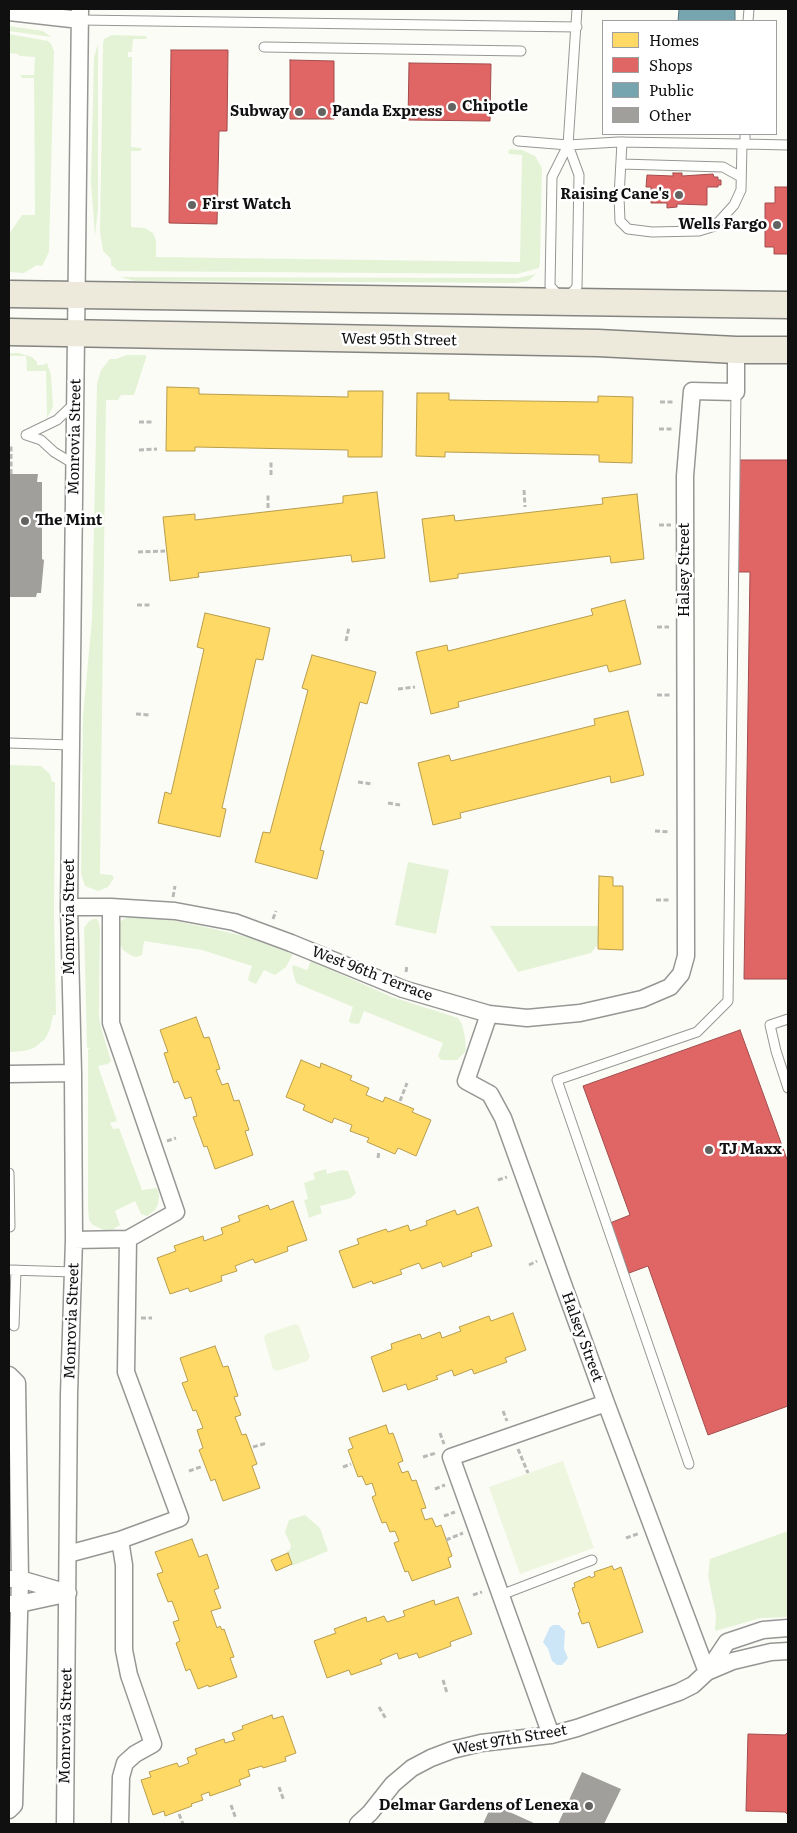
<!DOCTYPE html>
<html>
<head>
<meta charset="utf-8">
<style>
	body { margin:0 }
	#map { position:relative; width:797px; height:1833px; overflow:hidden; background:#fcfcf7; font-family:Literata,serif }
	canvas { display:block }
	.frame { position:absolute; inset:0; border:10px solid #101010; pointer-events:none }
	.legend { position:absolute; left:602px; top:20px; width:175px; height:115px; box-sizing:border-box; background:#fff; border:1px solid #9f9f9f; margin:0; padding:6px 9px; list-style:none; font-size:15px; color:#101010 }
	.legend li { display:flex; align-items:center; gap:10px; height:25px }
	.legend b { width:25px; border:1px solid #9f9f9f }
</style>
</head>
<body>
<div id="map">
<canvas width="797" height="1833"></canvas>
<div class="frame"></div>
<ul class="legend">
<li><b style="height:14px;background:#ffd966"></b>Homes</li>
<li><b style="height:14px;background:#e06666"></b>Shops</li>
<li><b style="height:14px;background:#76a5af"></b>Public</li>
<li><b style="height:14px;background:#a09f9c"></b>Other</li>
</ul>
</div>
<script>
const ctx = document.querySelector('canvas').getContext('2d');
ctx.lineJoin = 'round';
function fillPath(path, color) {
  ctx.fillStyle = color;
  ctx.fill(path, 'evenodd');
}
function toPath(rows) {
  const path = new Path2D();
  for (const r of rows) {
    path.moveTo(r[0], r[1]);
    for (let i = 2; i < r.length; i += 2) path.lineTo(r[i], r[i + 1]);
  }
  return path;
}
function strokePath(path, color, width, dash) {
  ctx.strokeStyle = color;
  ctx.lineWidth = width;
  ctx.lineCap = dash ? 'butt' : 'round';
  ctx.setLineDash(dash || []);
  ctx.stroke(path);
}
function drawText(font, color, halo, rows, align = 'center') {
  ctx.font = font + ' Literata,serif';
  ctx.lineWidth = 5;
  ctx.setLineDash([]);
  ctx.textBaseline = 'middle';
  ctx.strokeStyle = halo;
  ctx.fillStyle = color;
  for (const [text, x, y, turn = 0] of rows) {
    ctx.save();
    ctx.translate(x, y);
    ctx.rotate((+turn || 0) * Math.PI / 180);
    ctx.textAlign = isNaN(turn) ? turn : align;
    if (halo) ctx.strokeText(text, 0, 0);
    ctx.fillText(text, 0, 0);
    ctx.restore();
  }
}
const green = toPath([
	[9,26,43,31,51,37,9,31],
	[9,34,48,41,51,44,54,51,49,252,42,266,37,265,24,273,9,272,9,234,22,215,35,215,34,78,22,78,20,75,34,75,35,57,19,56,18,54,9,53],
	[112,35,147,36,146,39,133,39,132,52,128,52,128,57,132,57,131,147,142,148,140,151,131,151,131,227,145,228,153,233,156,240,156,257,520,262,522,155,509,154,508,152,510,149,522,150,535,156,542,168,540,261,539,268,517,274,118,271,111,265,111,259,103,251,100,232,103,45,104,39],
	[98,44,98,210,95,236,91,182,94,57],
	[536,274,528,281,516,283,149,281,135,281,120,277,518,278],
	[9,353,19,353,32,357,37,362,37,365,43,365,47,363,51,375,53,407,47,418,46,371,27,371,26,356,9,356],
	[127,355,146,355,146,358,134,395,121,395,118,400,106,400,100,874,112,875,114,878,108,887,98,891,85,886,81,874,83,716,92,619,97,384,101,370,110,359,116,359],
	[9,765,41,766,50,774,52,782,55,782,54,912,56,1015,53,1015,50,1029,45,1039,34,1048,24,1051,9,1052],
	[408,862,449,870,436,934,395,925],
	[138,916,176,921,214,929,247,937,293,954,286,967,275,975,264,970,256,984,249,981,248,979,252,966,202,950,144,941,142,955,137,957,132,956,123,950,118,941,119,924,119,922,126,918],
	[94,919,97,919,99,923,100,928,99,1015,100,1024,111,1061,108,1064,98,1066,117,1121,110,1123,113,1129,119,1128,142,1190,156,1188,158,1190,159,1195,158,1204,155,1210,147,1216,141,1214,135,1201,115,1211,120,1225,110,1231,106,1231,93,1225,89,1220,88,1208,88,1049,90,1049,87,1047,84,928,89,921],
	[490,926,599,926,599,943,591,953,518,972],
	[311,961,392,997,458,1018,462,1024,465,1037,466,1051,457,1060,441,1060,438,1056,443,1043,364,1011,359,1024,350,1023,349,1020,353,1007,296,983,292,968,293,965,307,970],
	[326,1169,327,1174,342,1170,348,1171,356,1193,351,1198,320,1206,322,1213,309,1218,304,1200,308,1199,304,1183,315,1179,313,1173],
	[305,1515,320,1528,328,1551,292,1566,287,1551,290,1550,291,1546,285,1532,289,1520],
	[788,1531,788,1617,761,1618,715,1631,716,1615,708,1576,710,1559]
]);
const pitch = toPath([
	[295,1324,299,1326,310,1357,307,1361,277,1371,273,1369,264,1338,266,1334],
	[563,1461,594,1548,520,1574,489,1487]
]);
const water = toPath([
	[553,1625,559,1625,565,1631,564,1649,568,1658,562,1665,557,1665,552,1661,548,1649,543,1642,550,1627]
]);
const homes = toPath([
	[167,387,199,388,199,394,348,397,348,391,383,391,382,457,348,457,348,450,195,447,195,451,166,451,167,387],
	[417,393,449,393,449,400,598,402,598,396,633,397,632,463,599,462,599,455,445,452,445,457,416,456,417,393],
	[377,492,385,558,352,562,351,555,198,573,199,577,170,581,163,517,195,514,195,520,343,503,343,496,377,492],
	[637,494,644,559,611,563,610,556,458,574,458,578,430,582,422,519,454,515,455,521,603,504,602,498,637,494],
	[625,600,641,664,609,672,607,665,458,702,459,707,431,714,416,652,447,645,448,651,593,615,591,609,625,600],
	[205,613,270,628,263,660,256,659,222,808,226,809,220,837,158,823,165,792,171,794,204,649,197,647,205,613],
	[312,655,376,672,367,704,360,702,320,850,324,851,317,879,255,862,263,832,270,833,308,690,302,688,312,655],
	[628,711,644,775,611,783,610,776,460,813,461,818,433,825,418,763,449,755,451,761,595,725,594,719,628,711],
	[599,876,613,877,613,886,623,886,623,950,598,949,599,876],
	[196,1017,204,1038,209,1037,220,1069,216,1070,222,1085,228,1083,234,1101,239,1100,249,1130,245,1131,253,1155,215,1169,207,1146,204,1147,193,1117,197,1116,191,1097,185,1099,178,1081,174,1083,164,1053,168,1052,160,1030,196,1017],
	[301,1060,320,1068,321,1063,352,1076,350,1080,369,1088,366,1095,383,1102,385,1097,414,1109,412,1112,431,1120,416,1156,398,1148,395,1154,367,1142,369,1138,350,1131,352,1125,334,1118,332,1123,303,1110,305,1105,286,1097,301,1060],
	[293,1201,307,1240,287,1247,288,1251,255,1263,253,1259,235,1266,237,1271,221,1276,222,1281,190,1292,188,1288,170,1294,157,1258,176,1251,174,1246,203,1236,204,1241,223,1234,221,1228,240,1221,238,1216,268,1205,270,1210,293,1201],
	[478,1207,492,1246,471,1253,472,1256,443,1267,441,1262,422,1269,419,1263,400,1270,402,1274,373,1284,372,1281,353,1288,339,1251,359,1244,357,1239,386,1229,388,1232,408,1225,410,1231,427,1225,426,1221,455,1210,457,1215,478,1207],
	[513,1313,526,1350,505,1358,507,1362,474,1374,472,1369,454,1376,452,1370,436,1376,438,1379,408,1390,406,1384,383,1392,371,1357,392,1349,391,1344,420,1334,422,1339,440,1332,442,1338,461,1331,459,1327,489,1316,491,1321,513,1313],
	[215,1346,223,1367,228,1366,238,1396,234,1397,241,1415,235,1417,242,1435,246,1434,257,1464,252,1466,260,1488,223,1501,215,1479,211,1481,199,1450,203,1448,197,1430,203,1428,196,1410,193,1411,182,1383,188,1381,180,1358,215,1346],
	[386,1425,389,1434,393,1433,403,1461,398,1463,402,1473,408,1471,412,1481,416,1480,426,1508,421,1509,425,1520,432,1518,436,1527,441,1525,452,1556,448,1558,451,1567,412,1581,408,1571,405,1572,394,1543,399,1541,395,1531,390,1532,386,1522,382,1523,372,1497,376,1495,372,1483,366,1485,362,1476,358,1477,348,1450,353,1448,349,1438,386,1425],
	[192,1539,199,1557,207,1554,219,1588,214,1590,221,1608,211,1611,217,1628,220,1626,222,1630,224,1629,234,1657,230,1658,237,1677,209,1687,208,1685,198,1689,190,1669,186,1671,176,1643,180,1641,173,1622,179,1620,172,1601,168,1602,157,1574,163,1572,155,1552,192,1539],
	[288,1553,292,1564,276,1571,271,1560,288,1553],
	[612,1566,614,1570,621,1567,643,1632,598,1648,589,1622,582,1624,578,1613,580,1612,572,1588,575,1587,574,1583,590,1576,591,1578,595,1576,594,1572,612,1566],
	[458,1597,472,1634,450,1642,451,1646,419,1658,417,1653,399,1659,397,1653,380,1660,382,1664,351,1675,349,1670,327,1678,314,1641,336,1633,334,1629,366,1617,367,1622,384,1616,387,1622,405,1616,403,1611,434,1600,435,1605,458,1597],
	[272,1715,273,1719,283,1716,296,1753,285,1757,286,1761,263,1768,262,1766,248,1770,250,1776,239,1780,241,1785,210,1796,209,1792,201,1795,203,1800,191,1804,192,1806,165,1816,164,1811,153,1815,141,1780,151,1777,149,1772,177,1763,179,1767,189,1763,187,1758,197,1754,195,1749,224,1739,225,1743,235,1740,232,1733,243,1729,242,1726,272,1715]
]);
const shops = toPath([
	[171,50,228,50,227,131,219,131,217,224,169,223,171,50],
	[290,60,334,61,334,119,290,119,290,60],
	[409,63,491,64,490,121,408,120,409,63],
	[673,173,682,173,682,176,713,174,714,177,718,177,718,180,721,180,721,185,718,185,718,187,707,187,707,205,705,205,677,204,677,207,667,208,667,203,651,203,651,187,646,187,647,175,673,176,673,173],
	[775,187,788,187,788,254,774,254,774,247,765,247,765,203,775,203,775,187],
	[739,460,788,460,788,979,744,979,750,572,737,572,739,460],
	[740,1030,788,1162,788,1406,708,1435,648,1266,629,1273,610,1223,630,1215,583,1086,740,1030],
	[788,1732,788,1815,785,1812,746,1811,748,1734,785,1735,788,1732]
]);
const public = toPath([
	[679,9,735,9,735,21,678,21,679,9]
]);
const building = toPath([
	[9,474,38,474,37,482,42,482,42,559,44,560,41,593,37,593,36,597,9,597],
	[582,1772,621,1789,604,1824,558,1824],
	[492,1804,536,1824,483,1824]
]);
const path = toPath([
	[660,402,675,402],
	[139,422,153,422],
	[659,429,673,429],
	[139,450,157,449],
	[11,474,11,444],
	[271,475,271,460],
	[524,490,525,507],
	[268,508,268,493],
	[659,525,671,525],
	[138,552,165,551],
	[137,605,152,605],
	[657,627,669,627],
	[346,641,349,627],
	[398,689,415,687],
	[657,695,671,695],
	[136,714,150,715],
	[358,782,373,784],
	[388,803,400,805],
	[655,831,670,832],
	[173,897,175,886],
	[656,900,669,900],
	[273,919,276,911],
	[406,972,407,965],
	[400,1101,407,1083],
	[167,1141,176,1138],
	[378,1158,379,1151],
	[498,1180,507,1177],
	[529,1265,537,1261],
	[141,1318,152,1318],
	[503,1411,507,1421],
	[440,1433,444,1444],
	[253,1447,267,1443],
	[518,1449,528,1473],
	[423,1457,436,1453],
	[343,1467,351,1464],
	[189,1471,203,1466],
	[435,1489,445,1485],
	[444,1516,455,1512],
	[626,1538,640,1533],
	[446,1540,463,1533],
	[473,1595,482,1592],
	[443,1680,447,1693],
	[379,1707,386,1719],
	[279,1787,284,1801],
	[231,1805,236,1819],
	[179,1814,183,1824]
]);
const lane = toPath([
	[80,20,577,27],
	[748,21,749,9],
	[264,47,521,51],
	[745,134,745,144,788,145],
	[518,141,568,145,618,142,745,144],
	[622,142,619,197,620,221,628,229,652,232,699,231,715,226,734,205,741,190,742,144],
	[568,145,579,175,577,287,569,296],
	[621,164,723,167,741,177],
	[560,297,550,286,552,177,568,145,577,9],
	[26,435,57,420,75,403],
	[26,435,41,440,54,452,74,464],
	[9,743,71,745],
	[788,1019,770,1025,776,1051,788,1088],
	[9,1173,10,1227,9,1227],
	[9,1270,74,1272],
	[14,1326,16,1270],
	[689,1464,557,1080,697,1032,728,1001,736,392],
	[501,1595,592,1560]
]);
const street = toPath([
	[9,12,80,20],
	[69,907,111,907,175,911,234,922,291,943,403,989,489,1014,527,1018,580,1013,642,999,670,987,681,974,686,956,685,476,692,391,736,392,736,350],
	[111,907,111,1023,176,1212,128,1239,126,1372,180,1518,120,1540,124,1565,124,1650,129,1675,153,1744,135,1754,125,1763,121,1777,120,1824],
	[489,1014,466,1081,490,1094,503,1118,606,1403,707,1672],
	[9,1074,73,1073],
	[74,1240,128,1239],
	[9,1375,17,1383,20,1579,14,1805,9,1810],
	[68,1554,120,1540],
	[9,1579,20,1579,68,1593],
	[9,1604,19,1604,65,1594],
	[707,1672,733,1661,771,1652,788,1651],
	[551,1735,451,1457,606,1403],
	[65,1824,69,1394,74,1240,73,1073,69,907,80,9],
	[358,1824,370,1813,393,1784,412,1768,431,1758,452,1750,481,1743,551,1735,577,1728,679,1692,693,1685,707,1672,727,1642,763,1630,788,1628]
]);
const primary = toPath([
	[9,294,788,305],
	[9,332,598,343,736,350,788,350]
]);
const markers = [
	[452,107,5,"#636361"],
	[299,112,5,"#636361"],
	[322,112,5,"#636361"],
	[679,195,5,"#636361"],
	[192,205,5,"#636361"],
	[777,225,5,"#636361"],
	[25,521,5,"#636361"],
	[709,1150,5,"#636361"],
	[589,1806,5,"#636361"]
];
const poiNames = [
	["Chipotle",462,107],
	["Subway",289,112,"right"],
	["Panda Express",332,112],
	["Raising Cane's",669,195,"right"],
	["First Watch",202,205],
	["Wells Fargo",767,225,"right"],
	["The Mint",35,521],
	["TJ Maxx",719,1150],
	["Delmar Gardens of Lenexa",579,1806,"right"]
];
const streetNames = [
	["West 95th Street",399,340,1],
	["Monrovia Street",75,437,-89],
	["Halsey Street",685,570,-90],
	["Monrovia Street",70,917,-90],
	["West 96th Terrace",372,974,21],
	["Monrovia Street",72,1321,-88],
	["Halsey Street",582,1337,70],
	["Monrovia Street",66,1726,-89],
	["West 97th Street",510,1740,-10]
];
fillPath(green, '#e4f3d6');
fillPath(pitch, '#eef6e0');
fillPath(water, '#cce6f8');
fillPath(homes, '#ffd966');
strokePath(homes, '#b79d4c', 1);
fillPath(shops, '#e06666');
strokePath(shops, '#a24c4c', 1);
fillPath(public, '#76a5af');
strokePath(public, '#57787f', 1);
fillPath(building, '#a09f9c');
strokePath(lane, '#969694', 11);
strokePath(street, '#969694', 19);
strokePath(primary, '#848481', 29);
strokePath(path, '#b9b9b8', 3, [5, 2.5]);
strokePath(lane, '#fffffe', 9);
strokePath(street, '#fffffe', 16);
strokePath(primary, '#edeadb', 26);
for (const [x, y, r, color] of markers) {
  const dot = new Path2D();
  dot.arc(x, y, r, 0, 2 * Math.PI);
  ctx.fillStyle = color;
  ctx.fill(dot);
  strokePath(dot, '#fff', 2);
}
drawText('bold 15px', '#101010', '#fff', poiNames, 'left');
drawText('15px', '#101010', '#fff', streetNames);
</script>
</body>
</html>
